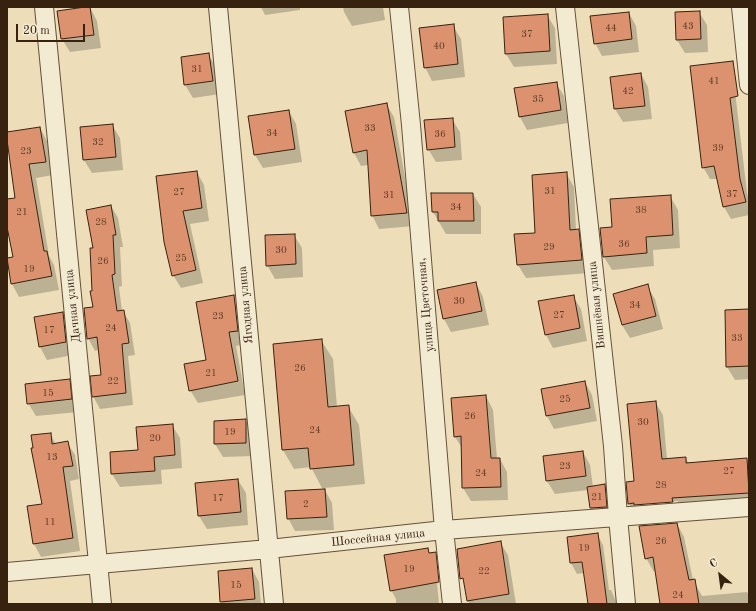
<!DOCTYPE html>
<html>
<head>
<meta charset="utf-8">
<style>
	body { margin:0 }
	#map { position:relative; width:756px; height:611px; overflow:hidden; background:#eddeb9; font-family:"Old Standard TT",serif }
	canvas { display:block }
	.frame { position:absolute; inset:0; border:8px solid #372210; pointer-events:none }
	.north { position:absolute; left:700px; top:555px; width:40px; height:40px; -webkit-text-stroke:3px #f3ead2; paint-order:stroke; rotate:331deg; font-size:11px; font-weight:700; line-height:16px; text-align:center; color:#372210 }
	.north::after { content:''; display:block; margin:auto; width:14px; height:18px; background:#372210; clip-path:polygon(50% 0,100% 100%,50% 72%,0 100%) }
	.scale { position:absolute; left:16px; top:24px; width:69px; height:18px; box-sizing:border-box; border:2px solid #372210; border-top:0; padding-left:5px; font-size:12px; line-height:14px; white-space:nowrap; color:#372210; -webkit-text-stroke:3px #f3ead2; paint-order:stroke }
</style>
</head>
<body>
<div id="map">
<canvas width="756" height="611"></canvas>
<div class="frame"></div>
<div class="north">С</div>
<div class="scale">20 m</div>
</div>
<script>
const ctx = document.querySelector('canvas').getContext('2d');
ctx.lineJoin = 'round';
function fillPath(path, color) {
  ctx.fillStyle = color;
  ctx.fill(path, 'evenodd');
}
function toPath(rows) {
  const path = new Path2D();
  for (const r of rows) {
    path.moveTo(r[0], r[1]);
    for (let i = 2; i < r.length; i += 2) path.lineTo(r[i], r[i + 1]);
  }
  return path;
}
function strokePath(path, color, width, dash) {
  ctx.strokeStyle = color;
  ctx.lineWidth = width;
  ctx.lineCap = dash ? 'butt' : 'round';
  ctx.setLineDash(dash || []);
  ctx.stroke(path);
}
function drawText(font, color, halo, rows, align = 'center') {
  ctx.font = font + ' "Old Standard TT",serif';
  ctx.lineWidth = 3;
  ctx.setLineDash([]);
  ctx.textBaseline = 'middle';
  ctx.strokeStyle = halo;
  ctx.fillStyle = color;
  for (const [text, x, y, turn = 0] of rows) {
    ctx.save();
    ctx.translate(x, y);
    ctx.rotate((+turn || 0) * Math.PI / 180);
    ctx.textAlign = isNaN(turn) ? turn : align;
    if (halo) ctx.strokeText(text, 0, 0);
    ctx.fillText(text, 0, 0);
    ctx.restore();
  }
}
const shadow = toPath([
	[90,7,97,21,101,48,70,52,62,39,58,12],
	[261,7,300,7,300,10,265,15],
	[343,7,383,7,385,20,352,26,344,12],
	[699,12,707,25,708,52,685,53,677,40],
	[629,13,636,26,639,52,602,56,595,43],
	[547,15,555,28,557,64,514,67,506,54],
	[453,26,461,39,465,77,432,81,425,67],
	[208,54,216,67,220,94,193,98,185,85],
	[641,74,648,87,652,119,623,122,615,109,611,78],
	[733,75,747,192,749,202,749,215,731,219,724,207,718,179,710,179,703,167],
	[556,83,564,96,568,123,527,130,520,117],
	[386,104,394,117,414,226,379,229,372,215,368,165,361,166,354,153],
	[289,111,296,124,302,162,263,168,255,155,250,117],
	[452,119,460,132,462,160,436,162,428,149],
	[112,125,120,138,123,170,92,173,84,160,81,128],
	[40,128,47,141,53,175,36,178,49,256,54,265,59,290,19,297,12,284,14,258,7,221,7,200,17,198,7,133],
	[197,172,204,185,209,221,190,224,203,283,181,288,173,275,165,242],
	[566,173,574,187,576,231,578,230,586,244,589,273,526,278,518,265,536,234],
	[473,194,481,207,481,234,446,234,433,212],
	[670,196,678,210,680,248,653,250,654,266,612,270,604,257,601,229,613,228],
	[111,206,118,218,123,247,120,247,122,286,119,287,122,311,123,311,130,323,135,355,128,356,133,405,100,409,93,396,102,376,99,350,95,351,88,338,94,307,94,249],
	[294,235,302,248,303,277,275,279,267,265],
	[476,283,483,297,489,325,451,332,444,319,438,291],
	[647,286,655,299,663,329,630,338,622,325],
	[233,296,241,310,245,344,236,346,245,395,198,403,190,390,208,361],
	[573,296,581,309,587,341,553,348,546,335],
	[749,310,749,379,735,380,727,367],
	[63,313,70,326,73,355,47,360,40,347],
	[321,340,333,359,337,407,348,406,359,425,365,484,324,488,332,503,334,530,295,531,288,518,323,490,311,467,294,469,283,450,274,345],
	[69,380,77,393,78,412,36,416,28,403],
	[585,382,592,395,597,421,554,429,547,416,542,390],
	[486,396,493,410,497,459,500,459,507,472,508,500,471,501,463,488,462,448,455,437],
	[655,402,663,415,667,459,686,458,689,464,746,459,749,463,749,507,636,517,629,504,627,482,635,481],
	[678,501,678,503,634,506,634,504],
	[245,420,253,434,253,456,223,457,215,444],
	[172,425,180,438,182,468,161,470,162,484,120,487,112,474],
	[50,434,56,444,67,442,75,455,79,479,70,481,80,551,41,557,34,544,43,505],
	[583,452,590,465,593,487,605,485,608,492,610,513,594,515,591,508,588,490,555,494,547,481],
	[238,480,246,493,248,525,207,529,199,516],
	[677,524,684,537,693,580,702,596,747,592,749,595,749,604,661,604,656,571,654,572,646,558],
	[597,534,603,545,609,590,611,590,617,604,589,604,584,573,577,574,571,563,568,538],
	[500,542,508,555,516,604,470,604,468,601,459,549],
	[427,549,435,562,439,604,396,604,396,599,391,590],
	[252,569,259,582,261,604,222,604,219,572]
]);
const building = toPath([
	[85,7,90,7,94,35,61,39,57,11,85,7],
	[700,11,701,39,676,40,675,12,700,11],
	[629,12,632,39,594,44,590,16,629,12],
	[548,14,550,51,505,54,503,17,548,14],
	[454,24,458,64,424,68,419,28,454,24],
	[209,53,213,81,184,85,181,57,209,53],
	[733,61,738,96,730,98,740,179,746,202,723,207,714,166,702,168,690,66,733,61],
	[641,73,645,106,614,109,610,77,641,73],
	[557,82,561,110,519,117,514,88,557,82],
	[387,103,407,213,371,216,367,150,353,153,345,111,387,103],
	[289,110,295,149,254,155,248,116,289,110],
	[453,118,455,147,427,150,424,120,453,118],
	[113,124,116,157,83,160,80,127,113,124],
	[40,127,46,162,29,164,44,251,47,251,52,276,11,284,7,258,13,257,7,227,7,199,15,198,7,140,7,132,40,127],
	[197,171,202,208,183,211,196,270,172,276,164,242,156,176,197,171],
	[567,172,570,230,579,229,582,260,517,265,514,234,535,233,532,175,567,172],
	[431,193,473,193,474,221,438,221,438,212,432,212,431,193],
	[671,195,673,235,646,237,647,253,603,257,600,228,612,227,610,199,671,195],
	[111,205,116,235,113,235,115,274,112,275,117,311,124,310,129,343,122,344,126,393,92,397,90,376,101,375,97,337,87,339,84,308,93,307,90,291,92,291,90,248,93,248,86,210,111,205],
	[295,234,296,264,266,266,265,235,295,234],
	[476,282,482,311,443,319,437,290,476,282],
	[648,284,656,316,622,325,613,294,648,284],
	[234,295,238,331,229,332,238,381,189,391,184,364,206,360,196,302,234,295],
	[574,295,580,328,545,335,538,301,574,295],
	[749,309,749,366,726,367,725,310,749,309],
	[63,312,66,342,39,347,34,317,63,312],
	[322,339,328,407,349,405,354,465,310,469,308,448,282,450,273,344,322,339],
	[70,379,72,399,27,404,25,384,70,379],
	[585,381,590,408,546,416,541,389,585,381],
	[486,395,491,458,500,458,501,487,462,488,461,436,454,437,451,398,486,395],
	[656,401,662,459,686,457,686,463,747,458,749,493,672,498,673,502,634,505,634,503,628,504,626,482,634,481,627,404,656,401],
	[246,419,246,443,214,444,214,421,246,419],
	[173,424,175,455,154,457,155,471,111,474,110,452,138,450,136,427,173,424],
	[51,433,52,444,68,441,73,466,63,467,73,538,33,544,27,506,42,504,31,448,33,448,31,435,51,433],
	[583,451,586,476,546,481,543,456,583,451],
	[238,479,241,512,198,516,195,483,238,479],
	[605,484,607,507,590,508,587,487,605,484],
	[325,489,327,517,287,519,285,491,325,489],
	[677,523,689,580,695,579,699,604,660,604,653,557,645,559,639,526,677,523],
	[598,533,607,604,588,604,582,562,570,563,567,537,598,533],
	[501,541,509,594,467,601,463,578,460,579,457,549,501,541],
	[428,548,429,553,436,552,439,582,390,591,384,555,428,548],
	[252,568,255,599,220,602,218,571,252,568]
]);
const minor = toPath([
	[44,7,102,604],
	[218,7,274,604],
	[399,7,411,125,444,530,452,604],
	[565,7,613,446,618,517,626,604],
	[741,7,749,85],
	[7,572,269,549,444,530,749,507]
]);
const numberNames = [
	["43",688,26],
	["44",611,28],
	["37",527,34],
	["40",439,46],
	["31",197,69],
	["41",714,81],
	["42",628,91],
	["35",538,99],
	["33",370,128],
	["34",272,133],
	["36",440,134],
	["32",98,142],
	["39",718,148],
	["23",26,151],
	["31",550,191],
	["27",179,192],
	["37",732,194],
	["31",389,195],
	["34",456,207],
	["38",641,210],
	["21",22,212],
	["28",101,222],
	["36",624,244],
	["29",549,247],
	["30",281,250],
	["25",181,258],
	["26",103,261],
	["19",29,269],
	["30",459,301],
	["34",635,305],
	["27",559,315],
	["23",218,316],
	["24",111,328],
	["17",49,330],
	["33",737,338],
	["26",300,368],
	["21",211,373],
	["22",113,381],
	["15",48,393],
	["25",565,399],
	["26",470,416],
	["30",643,422],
	["24",315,430],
	["19",230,432],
	["20",155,438],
	["13",52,457],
	["23",565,466],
	["27",729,471],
	["24",481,473],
	["28",661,485],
	["21",597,497],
	["17",218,498],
	["2",306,504],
	["11",50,522],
	["26",661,541],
	["19",584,548],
	["19",409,569],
	["22",484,571],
	["15",236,585],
	["24",678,595]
];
const streetNames = [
	["Ягодная улица",246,305,-95],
	["улица Цветочная,",426,305,-95],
	["Вишнёвая улица",597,305,-96],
	["Дачная улица",73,306,-96],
	["Шоссейная улица",378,538,-6]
];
fillPath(shadow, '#0003');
fillPath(building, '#dc926f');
strokePath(building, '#372210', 1);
strokePath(minor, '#64513a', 20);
strokePath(minor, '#f3ead2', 18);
drawText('10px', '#603e28', null, numberNames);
drawText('12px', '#372210', '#f3ead2', streetNames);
</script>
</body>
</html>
